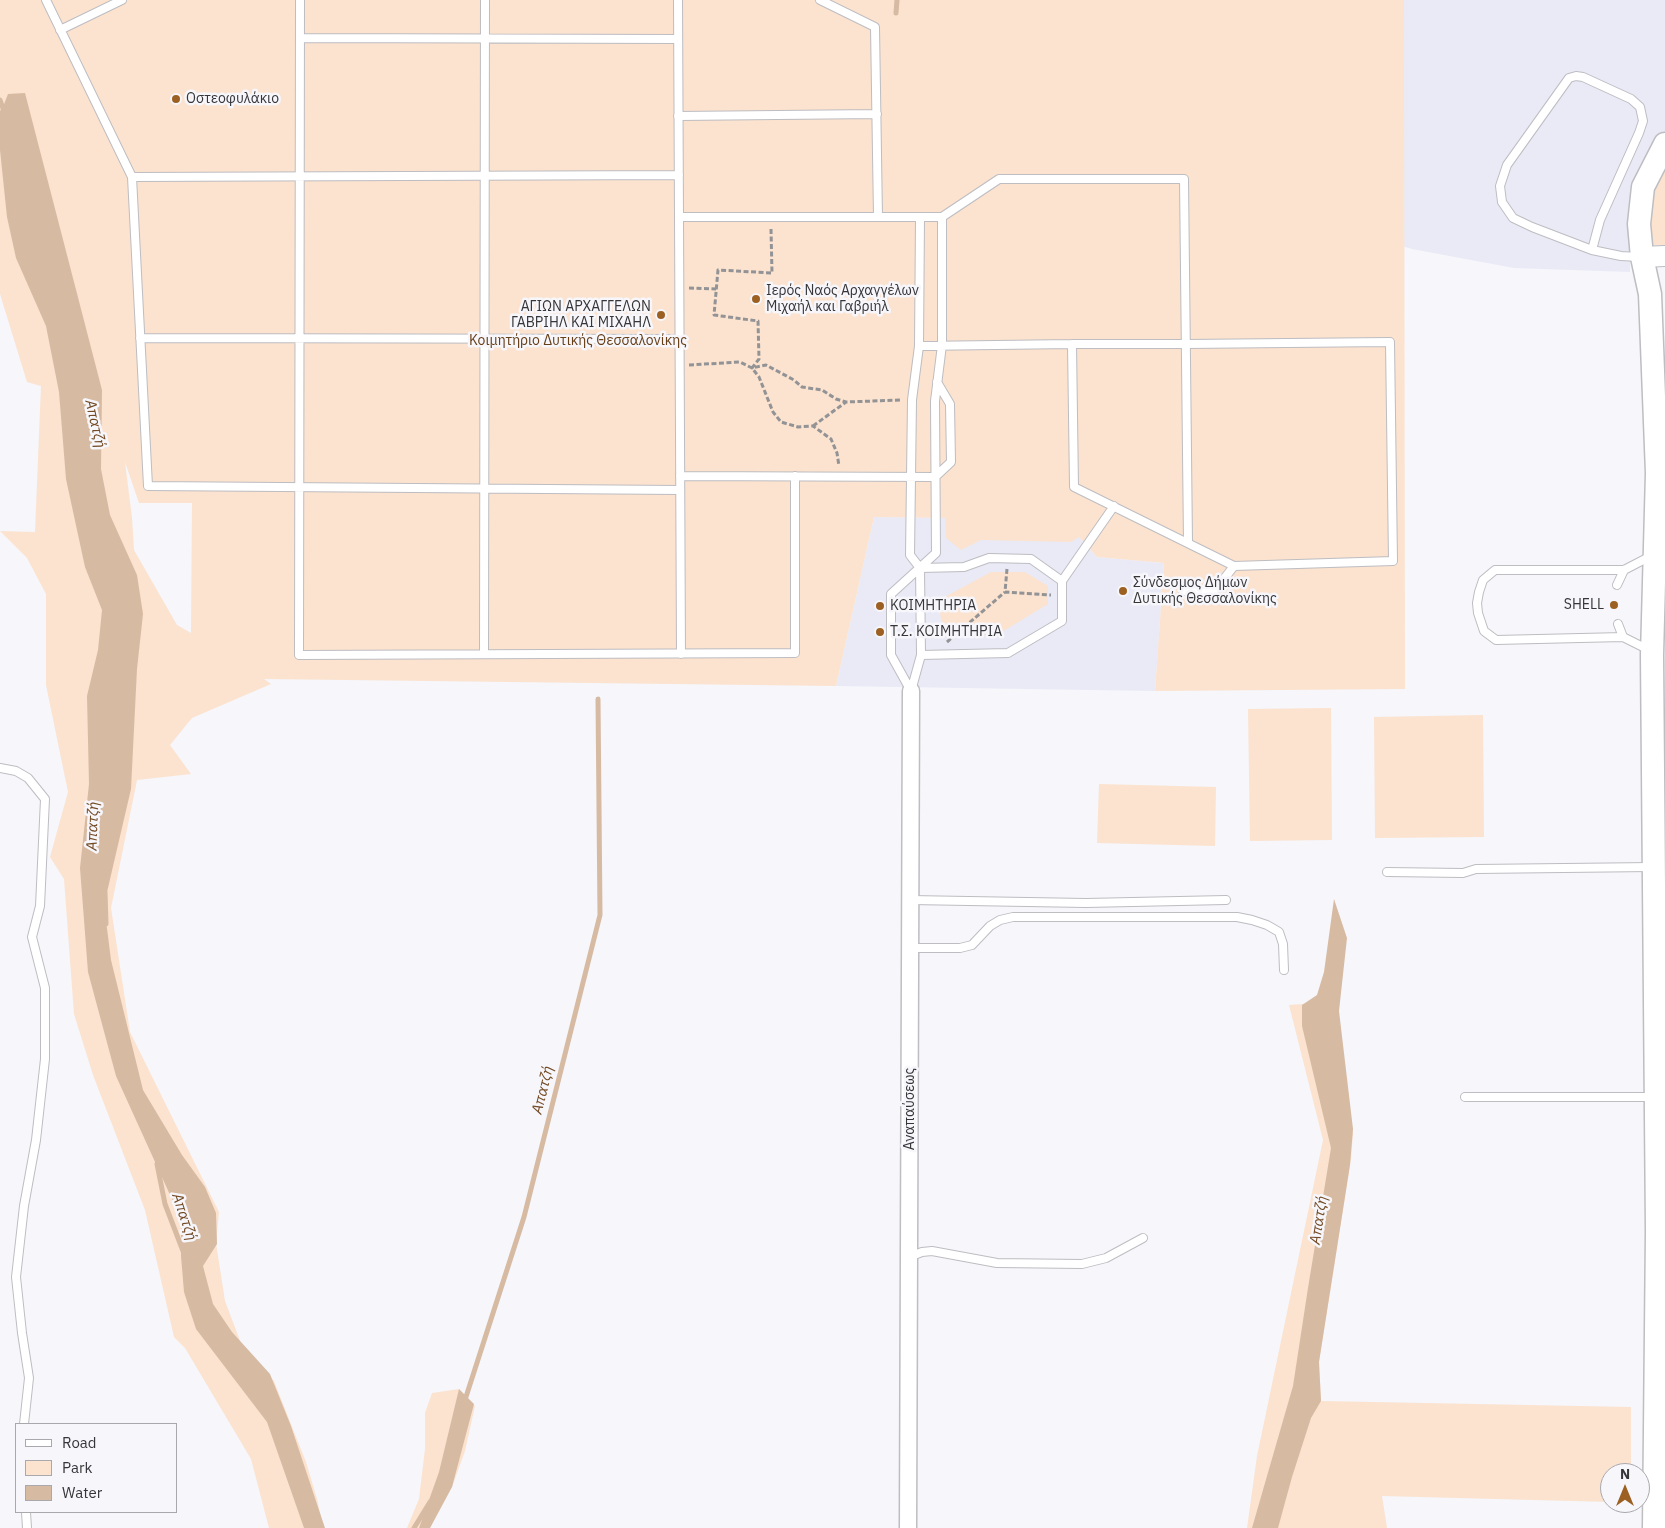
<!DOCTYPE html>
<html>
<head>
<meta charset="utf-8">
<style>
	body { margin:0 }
	#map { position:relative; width:1665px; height:1528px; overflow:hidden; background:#f6f6fb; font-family:"IBM Plex Sans",sans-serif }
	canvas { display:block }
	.legend { position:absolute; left:15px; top:1423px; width:162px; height:90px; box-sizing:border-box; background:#f6f6fb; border:1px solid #a9a9ad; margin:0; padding:6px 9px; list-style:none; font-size:15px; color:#363638 }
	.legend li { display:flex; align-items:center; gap:10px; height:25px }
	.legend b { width:25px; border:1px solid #a9a9ad }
	.north { position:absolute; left:1600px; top:1463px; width:50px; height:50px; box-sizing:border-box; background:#f6f6fb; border:1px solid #a9a9ad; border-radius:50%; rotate:0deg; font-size:14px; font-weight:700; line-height:20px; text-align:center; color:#363638 }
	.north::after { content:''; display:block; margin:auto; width:18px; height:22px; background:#9c6023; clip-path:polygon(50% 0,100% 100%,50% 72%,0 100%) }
</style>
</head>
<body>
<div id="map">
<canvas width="1665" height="1528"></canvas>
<ul class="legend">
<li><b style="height:6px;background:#fff"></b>Road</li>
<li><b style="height:14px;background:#fbe3cf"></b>Park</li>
<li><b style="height:14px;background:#d7baa2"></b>Water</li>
</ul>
<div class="north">N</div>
</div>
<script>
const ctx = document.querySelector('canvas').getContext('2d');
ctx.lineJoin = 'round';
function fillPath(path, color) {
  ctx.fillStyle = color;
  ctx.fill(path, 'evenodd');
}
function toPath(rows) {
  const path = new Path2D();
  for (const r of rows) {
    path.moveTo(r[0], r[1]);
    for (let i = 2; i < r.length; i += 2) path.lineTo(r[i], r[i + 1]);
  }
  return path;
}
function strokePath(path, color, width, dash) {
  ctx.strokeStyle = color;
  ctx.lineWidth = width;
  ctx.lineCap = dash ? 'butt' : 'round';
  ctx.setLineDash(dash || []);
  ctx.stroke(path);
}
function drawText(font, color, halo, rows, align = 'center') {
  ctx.font = font + ' "IBM Plex Sans",sans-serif';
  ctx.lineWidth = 5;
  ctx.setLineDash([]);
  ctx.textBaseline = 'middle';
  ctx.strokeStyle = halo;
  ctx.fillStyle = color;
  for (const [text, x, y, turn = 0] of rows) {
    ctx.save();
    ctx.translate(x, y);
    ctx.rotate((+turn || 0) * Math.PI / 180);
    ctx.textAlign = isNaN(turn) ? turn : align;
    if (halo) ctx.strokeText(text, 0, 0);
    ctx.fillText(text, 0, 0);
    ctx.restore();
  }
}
const built = toPath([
	[853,0,1665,0,1665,247,1630,247,1630,272,1514,268,1412,249,1260,204],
	[874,517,1063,519,1097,557,1164,563,1155,691,836,686]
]);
const green = toPath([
	[0,0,1404,0,1405,689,1155,691,1164,563,1097,557,1079,537,1071,542,981,540,961,550,946,538,945,518,874,517,836,686,264,679,271,684,192,718,170,745,191,774,137,780,111,908,130,1032,219,1212,216,1243,225,1301,242,1346,274,1381,306,1462,317,1499,323,1528,269,1528,251,1459,185,1348,174,1337,145,1210,93,1075,74,1014,64,879,50,857,68,792,46,685,46,594,27,558,0,531,35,532,41,386,27,382,0,294],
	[125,462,139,503,192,503,191,633,177,625,134,550,132,518],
	[1665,145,1665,245,1647,245,1643,187],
	[991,572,1025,572,1048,586,1048,604,997,635,967,635,941,621,939,600],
	[1331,708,1332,840,1250,841,1248,709],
	[1483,715,1484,837,1375,838,1374,717],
	[1099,784,1216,787,1215,846,1097,843],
	[1317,1003,1353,1133,1351,1159,1319,1362,1321,1401,1631,1407,1631,1473,1610,1473,1610,1502,1382,1496,1387,1528,1247,1528,1257,1456,1323,1140,1289,1005],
	[459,1389,475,1406,465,1451,452,1487,430,1528,407,1528,419,1499,425,1449,425,1413,432,1393]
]);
const water = toPath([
	[25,93,102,390,101,469,110,515,137,575,143,614,137,669,131,789,104,905,111,960,143,1090,182,1155,205,1187,216,1213,217,1244,203,1266,213,1304,232,1332,270,1374,291,1426,325,1528,304,1528,267,1422,196,1329,184,1292,181,1256,181,1219,116,1076,88,972,80,868,89,784,87,696,98,650,102,610,85,567,66,479,59,392,46,326,16,258,7,217,0,150,0,111,3,107,8,94],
	[1334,899,1347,938,1339,1011,1353,1129,1350,1165,1319,1362,1321,1401,1311,1418,1292,1477,1278,1528,1252,1528,1293,1386,1308,1288,1331,1148,1302,1026,1302,1005,1317,995,1324,972],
	[459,1389,474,1404,452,1487,430,1528,419,1528,439,1472]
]);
const stream = toPath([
	[896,13,897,0],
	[0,100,5,114],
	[105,892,106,924],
	[157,1164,165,1204,183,1251],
	[464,1403,524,1217,600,915,598,699],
	[414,1528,430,1502]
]);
const path = toPath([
	[771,229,772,273,718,270,714,315,758,321,759,359,752,368,759,377,773,412,781,422,798,427,813,426,831,439,837,453,839,466],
	[689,288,716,289],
	[689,365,740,362,752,368,766,365,794,380,802,387,822,390,836,399,846,402,901,400],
	[813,426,846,402],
	[1007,569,1005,592,1051,595],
	[947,642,1005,592]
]);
const service = toPath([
	[46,0,132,177,148,486,680,490],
	[300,0,299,655,795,653,795,476],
	[678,0,681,654],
	[820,0,875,27,878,217],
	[60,30,122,0],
	[300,38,678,39],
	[678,116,877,114],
	[132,177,679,175],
	[679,217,942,217,999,179,1184,179,1188,543],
	[1592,250,1600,220,1639,133,1643,121,1640,107,1631,99,1583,77,1576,76,1569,78,1507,165,1500,186,1502,202,1513,218,1532,227,1592,250,1621,256,1639,257],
	[140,338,680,339],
	[919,346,1072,344,1186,344,1390,342,1393,561,1234,566,1074,487,1072,344],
	[680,476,935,477,951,462,950,404,937,382],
	[920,568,964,567,989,558,1031,559,1062,581,1062,621,1008,653,921,655],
	[1062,581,1114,506],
	[1617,585,1624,570],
	[1183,591,1213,593,1234,566],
	[1618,624,1623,637],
	[1648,651,1643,647,1623,637,1496,640,1484,631,1478,613,1477,603,1479,592,1483,580,1495,570,1624,570,1651,556],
	[484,654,485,0],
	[911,691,891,655,891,594,936,553,935,401,942,345,942,217],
	[911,691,921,655,920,568,910,555,912,400,919,346,920,217],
	[0,768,16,771,28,778,45,799,40,906,32,937,45,988,45,1059,36,1140,24,1206,16,1277,22,1333,29,1378,24,1424],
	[1387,872,1463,873,1476,869,1652,867],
	[910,900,1086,903,1226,900],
	[909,948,960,948,972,945,990,926,1000,920,1013,917,1237,917,1252,920,1267,925,1279,932,1283,944,1284,970],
	[1465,1097,1653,1097],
	[909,1257,922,1252,932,1251,997,1263,1082,1264,1106,1258,1143,1238],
	[26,1512,27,1528]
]);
const minor = toPath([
	[908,1528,911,691]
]);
const tertiary = toPath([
	[1642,257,1665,256]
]);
const secondary = toPath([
	[1654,1528,1657,1231,1652,655,1657,473,1650,294,1642,257,1639,224,1643,187,1665,144]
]);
const markers = [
	[176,99,5,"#9c6023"],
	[756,299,5,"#9c6023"],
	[661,315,5,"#9c6023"],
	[1123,591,5,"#9c6023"],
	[1614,605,5,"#9c6023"],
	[880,606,5,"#9c6023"],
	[880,632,5,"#9c6023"]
];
const poiNames = [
	["Οστεοφυλάκιο",186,99],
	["Ιερός Ναός Αρχαγγέλων",766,291],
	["Μιχαήλ και Γαβριήλ",766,307],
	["ΑΓΙΩΝ ΑΡΧΑΓΓΕΛΩΝ",651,307,"right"],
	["ΓΑΒΡΙΗΛ ΚΑΙ ΜΙΧΑΗΛ",651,323,"right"],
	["Σύνδεσμος Δήμων",1133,583],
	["Δυτικής Θεσσαλονίκης",1133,599],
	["SHELL",1604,605,"right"],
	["ΚΟΙΜΗΤΗΡΙΑ",890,606],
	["Τ.Σ. ΚΟΙΜΗΤΗΡΙΑ",890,632]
];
const parkNames = [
	["Κοιμητήριο Δυτικής Θεσσαλονίκης",578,341]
];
const streetNames = [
	["Αναπαύσεως",910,1109,-90]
];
const waterNames = [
	["Απατζή",95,424,77],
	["Απατζή",93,826,-88],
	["Απατζή",543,1090,-76],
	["Απατζή",184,1217,71],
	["Απατζή",1319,1220,-81]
];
fillPath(built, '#e9eaf6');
fillPath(green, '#fbe3cf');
fillPath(water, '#d7baa2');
strokePath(stream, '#d7baa2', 5);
strokePath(service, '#bdbdc2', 10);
strokePath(minor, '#bdbdc2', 19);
strokePath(tertiary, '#bdbdc2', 22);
strokePath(secondary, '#bdbdc2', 25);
strokePath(path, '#939396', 3, [5, 2.5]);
strokePath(service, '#fff', 8);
strokePath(minor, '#fff', 16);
strokePath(tertiary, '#fff', 20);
strokePath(secondary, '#fff', 22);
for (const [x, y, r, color] of markers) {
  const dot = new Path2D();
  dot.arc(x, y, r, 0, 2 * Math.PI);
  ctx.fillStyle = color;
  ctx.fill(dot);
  strokePath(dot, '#f6f6fb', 2);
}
drawText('14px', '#363638', '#f6f6fb', poiNames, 'left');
drawText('14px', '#663e17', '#f6f6fb', parkNames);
drawText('14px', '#363638', '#f6f6fb', streetNames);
drawText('italic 15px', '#734a24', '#f6f6fb', waterNames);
</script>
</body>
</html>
